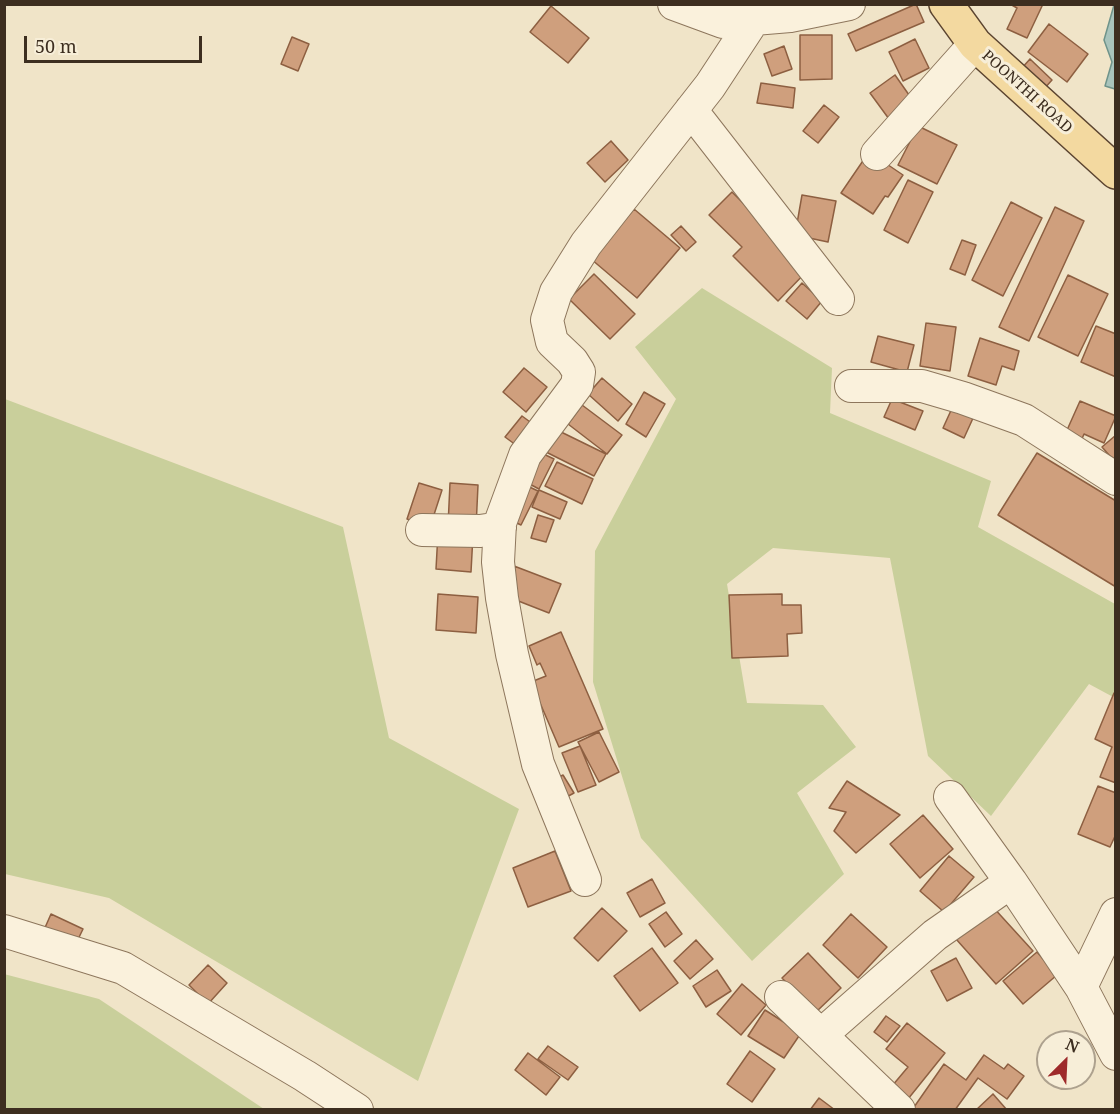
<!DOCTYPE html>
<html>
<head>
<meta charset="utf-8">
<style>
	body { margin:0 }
	#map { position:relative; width:1120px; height:1114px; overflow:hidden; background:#f0e4c8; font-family:"Noto Serif",serif }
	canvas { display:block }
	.frame { position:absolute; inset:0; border:6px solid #3d2e20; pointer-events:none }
	.north { position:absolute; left:1036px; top:1030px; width:60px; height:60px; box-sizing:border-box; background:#f7eed8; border:2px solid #ada18e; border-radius:50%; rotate:24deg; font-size:16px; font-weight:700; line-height:24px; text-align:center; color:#3d2e20 }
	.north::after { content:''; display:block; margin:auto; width:21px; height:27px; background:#9e2a2b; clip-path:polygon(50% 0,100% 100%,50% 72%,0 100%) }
	.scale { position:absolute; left:24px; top:36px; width:178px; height:27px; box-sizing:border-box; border:3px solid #3d2e20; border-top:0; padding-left:8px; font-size:18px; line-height:21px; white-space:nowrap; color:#3d2e20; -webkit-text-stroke:4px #f7eed8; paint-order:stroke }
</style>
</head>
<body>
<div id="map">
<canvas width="1120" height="1114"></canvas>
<div class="frame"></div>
<div class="north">N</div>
<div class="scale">50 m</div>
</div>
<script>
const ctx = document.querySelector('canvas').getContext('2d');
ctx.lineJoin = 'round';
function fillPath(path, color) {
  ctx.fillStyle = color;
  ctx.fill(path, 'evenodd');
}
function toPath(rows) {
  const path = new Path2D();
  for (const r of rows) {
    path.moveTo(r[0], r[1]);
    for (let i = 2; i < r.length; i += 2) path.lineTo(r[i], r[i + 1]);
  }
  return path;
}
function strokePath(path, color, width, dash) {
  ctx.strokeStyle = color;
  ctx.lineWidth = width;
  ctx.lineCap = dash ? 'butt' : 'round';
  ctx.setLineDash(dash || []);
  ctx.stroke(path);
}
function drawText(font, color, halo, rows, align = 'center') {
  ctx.font = font + ' "Noto Serif",serif';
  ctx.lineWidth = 6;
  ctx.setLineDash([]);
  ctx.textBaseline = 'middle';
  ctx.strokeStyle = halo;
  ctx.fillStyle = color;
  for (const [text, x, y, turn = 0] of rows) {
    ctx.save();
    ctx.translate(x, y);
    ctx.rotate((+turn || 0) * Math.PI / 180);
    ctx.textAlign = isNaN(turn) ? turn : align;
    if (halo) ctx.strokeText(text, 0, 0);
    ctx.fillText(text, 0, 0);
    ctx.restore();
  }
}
const green = toPath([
	[702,288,832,368,830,413,991,481,978,527,1115,604,1115,698,1089,684,991,816,928,756,890,558,773,548,727,584,747,703,823,705,856,747,797,793,844,874,752,961,641,838,593,682,595,551,676,399,635,347],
	[5,399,343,527,389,738,519,809,418,1081,109,898,5,874],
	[4,974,99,999,264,1109,5,1109]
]);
const water = toPath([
	[1114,5,1116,5,1115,89,1105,86,1112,62,1104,40,1114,5]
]);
const building = toPath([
	[916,4,924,22,856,51,848,34,916,4],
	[1010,4,1043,4,1027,38,1007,29,1017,8,1010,4],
	[551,6,589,38,568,63,530,32,551,6],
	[1049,24,1088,54,1067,82,1028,52,1049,24],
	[800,35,832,35,832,79,800,80,800,35],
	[292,37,309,44,298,71,281,64,292,37],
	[915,39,929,68,903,81,889,52,915,39],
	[784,46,792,69,772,76,764,54,784,46],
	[1030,59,1052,80,1043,90,1021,69,1030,59],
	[895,75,914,102,889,119,870,93,895,75],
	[761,83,795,88,793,108,757,103,761,83],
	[824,105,839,117,818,143,803,131,824,105],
	[918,126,957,145,937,184,898,165,918,126],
	[611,141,628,160,605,182,587,163,611,141],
	[869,152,903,175,888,197,885,196,873,214,841,193,869,152],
	[908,180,933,192,908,243,884,230,908,180],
	[732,192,809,269,778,301,733,256,742,247,709,215,732,192],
	[802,195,836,201,828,242,795,235,802,195],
	[1011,202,1042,218,1003,296,972,280,1011,202],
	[1055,207,1084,221,1029,341,999,327,1055,207],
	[634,209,680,248,637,298,591,259,634,209],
	[681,226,696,242,686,251,671,235,681,226],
	[962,240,976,245,965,275,950,269,962,240],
	[594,274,635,314,610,339,569,299,594,274],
	[1068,275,1108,294,1078,356,1038,337,1068,275],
	[802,283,822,301,807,319,786,301,802,283],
	[926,323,956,327,950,371,920,366,926,323],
	[1096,326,1116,334,1116,377,1081,362,1096,326],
	[878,336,914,345,907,372,871,362,878,336],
	[980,338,1019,351,1014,370,1002,366,996,385,968,376,980,338],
	[524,368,547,387,526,412,503,392,524,368],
	[602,378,632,404,618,421,588,394,602,378],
	[644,392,665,404,646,437,626,424,644,392],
	[892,399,923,411,915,430,884,417,892,399],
	[1080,401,1116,416,1104,443,1084,434,1079,446,1063,439,1080,401],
	[582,405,622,435,607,454,568,424,582,405],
	[953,406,974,416,964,438,943,428,953,406],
	[522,416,541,430,524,451,505,437,522,416],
	[557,430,606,454,594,476,546,452,557,430],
	[1116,435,1116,463,1102,447,1116,435],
	[535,450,554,459,539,489,520,479,535,450],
	[1037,453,1116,501,1116,587,998,515,1037,453],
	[557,462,593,479,582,504,545,486,557,462],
	[419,483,442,490,430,527,407,519,419,483],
	[450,483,478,485,476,528,448,526,450,483],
	[521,483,538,491,521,525,504,517,521,483],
	[539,490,567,502,560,519,532,507,539,490],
	[538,515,554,520,546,542,531,538,538,515],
	[438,533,473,535,471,572,436,569,438,533],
	[514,566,561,584,549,613,503,595,514,566],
	[438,594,478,597,476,633,436,630,438,594],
	[782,594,782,605,801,605,802,633,787,634,788,656,732,658,729,595,782,594],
	[561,632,603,729,559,747,531,682,546,676,540,663,537,665,529,646,561,632],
	[1114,693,1116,694,1116,783,1100,777,1112,747,1095,739,1114,693],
	[599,732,619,772,599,782,578,742,599,732],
	[580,746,596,785,578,792,562,753,580,746],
	[563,775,574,793,561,800,550,782,563,775],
	[847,781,900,815,856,853,834,831,846,812,829,808,847,781],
	[1098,786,1116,793,1116,834,1110,847,1078,834,1098,786],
	[923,815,953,849,920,878,890,844,923,815],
	[555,851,571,891,528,907,513,868,555,851],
	[949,856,974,877,944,912,920,891,949,856],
	[652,879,665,903,640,917,627,893,652,879],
	[992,906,1033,951,996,984,956,939,992,906],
	[602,908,627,931,598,961,574,938,602,908],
	[666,912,682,934,665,947,649,924,666,912],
	[51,914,83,929,71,954,40,939,51,914],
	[851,914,887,947,858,978,823,945,851,914],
	[696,940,713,959,690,979,674,961,696,940],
	[652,948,678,983,640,1011,614,976,652,948],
	[1037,952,1057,975,1023,1004,1003,981,1037,952],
	[808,953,841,988,815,1013,782,978,808,953],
	[956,958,972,988,947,1001,931,971,956,958],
	[208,965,227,983,208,1004,189,985,208,965],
	[717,970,731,991,706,1007,693,986,717,970],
	[742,984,766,1005,741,1035,717,1014,742,984],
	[765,1010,801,1033,784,1058,748,1036,765,1010],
	[886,1016,900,1026,887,1042,874,1032,886,1016],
	[907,1023,945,1053,908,1099,892,1086,908,1067,886,1049,907,1023],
	[548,1046,578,1067,568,1080,538,1059,548,1046],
	[750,1051,775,1069,752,1102,727,1084,750,1051],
	[528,1053,560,1077,546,1095,515,1070,528,1053],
	[984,1055,1004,1069,1008,1064,1024,1076,1007,1099,978,1078,955,1110,912,1110,944,1064,966,1080,984,1055],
	[993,1094,1007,1110,976,1110,993,1094],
	[819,1098,835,1110,810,1110,819,1098]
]);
const minor = toPath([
	[674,4,723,22,754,19],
	[691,110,838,299],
	[877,154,975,44],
	[851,386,922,386,963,398,1024,420,1116,479],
	[422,530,480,531,500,528],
	[950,797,1011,882,1081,987],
	[585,880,538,764,512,654,502,598,498,562,500,523,525,455,577,385,579,372,572,361,552,342,547,320,556,292,586,244,710,86,754,19,790,16,849,4],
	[1116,914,1081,987,1116,1054],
	[4,931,123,968,305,1076,357,1110],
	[781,997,899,1110],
	[821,1035,935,935,1011,882]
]);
const major = toPath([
	[946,4,975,44,1116,172]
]);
const streetNames = [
	["POONTHI ROAD",1027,92,42]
];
fillPath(green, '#c9cf9b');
fillPath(water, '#a9c4bc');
strokePath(water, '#6f938a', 1.5);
fillPath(building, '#cf9f7d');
strokePath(building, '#8d5f41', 1.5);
strokePath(minor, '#8d765c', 34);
strokePath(major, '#5b4430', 36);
strokePath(minor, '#faf1dc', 32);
strokePath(major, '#f3d9a0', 33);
drawText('15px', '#3d2e20', '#f7eed8', streetNames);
</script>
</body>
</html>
